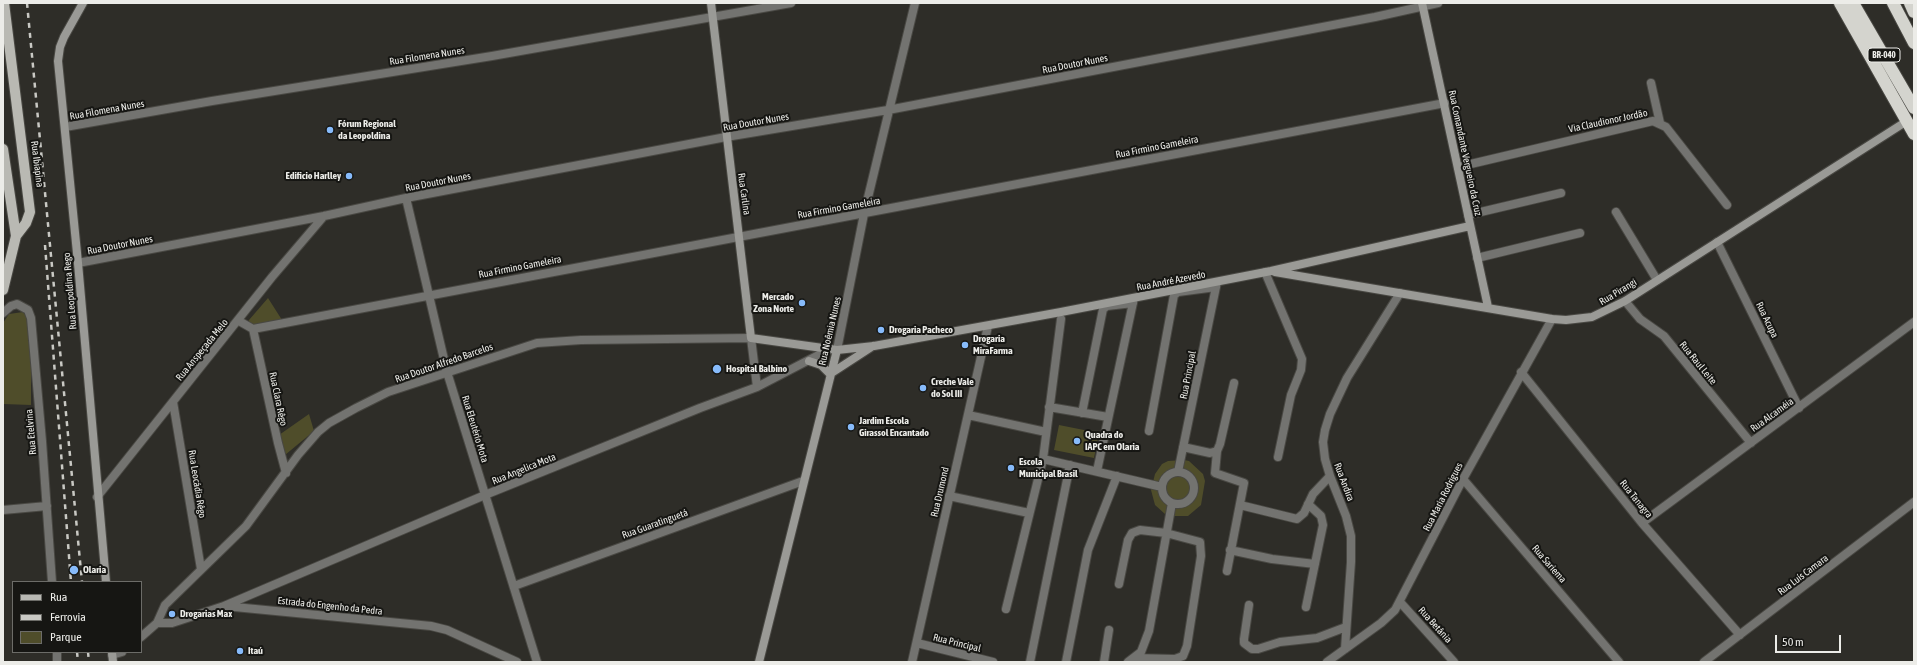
<!DOCTYPE html>
<html>
<head>
<meta charset="utf-8">
<style>
	body { margin:0 }
	#map { position:relative; width:1917px; height:665px; overflow:hidden; background:#2e2d28; font-family:"Asap Condensed",sans-serif }
	canvas { display:block }
	.frame { position:absolute; inset:0; border:4px solid #ecece8; pointer-events:none }
	.legend { position:absolute; left:12px; top:581px; width:130px; height:72px; box-sizing:border-box; background:#161613; border:1px solid #6c6c68; margin:0; padding:5px 7px; list-style:none; font-size:12px; color:#ecece8 }
	.legend li { display:flex; align-items:center; gap:8px; height:20px }
	.legend b { width:20px; border:1px solid #6c6c68 }
	.scale { position:absolute; left:1775px; top:635px; width:66px; height:18px; box-sizing:border-box; border:2px solid #ecece8; border-top:0; padding-left:5px; font-size:12px; line-height:14px; white-space:nowrap; color:#ecece8; -webkit-text-stroke:3px #161613; paint-order:stroke }
</style>
</head>
<body>
<div id="map">
<canvas width="1917" height="665"></canvas>
<div class="frame"></div>
<ul class="legend">
<li><b style="height:5px;background:#b9b9b3"></b>Rua</li>
<li><b style="height:5px;background:#c9c9c4"></b>Ferrovia</li>
<li><b style="height:11px;background:#4f4d2a"></b>Parque</li>
</ul>
<div class="scale">50 m</div>
</div>
<script>
const ctx = document.querySelector('canvas').getContext('2d');
ctx.lineJoin = 'round';
function fillPath(path, color) {
  ctx.fillStyle = color;
  ctx.fill(path, 'evenodd');
}
function toPath(rows) {
  const path = new Path2D();
  for (const r of rows) {
    if (r.length === 3) {
      path.moveTo(r[0] + r[2], r[1]);
      path.arc(r[0], r[1], r[2], 0, 2 * Math.PI);
      continue;
    }
    path.moveTo(r[0], r[1]);
    for (let i = 2; i < r.length; i += 2) path.lineTo(r[i], r[i + 1]);
  }
  return path;
}
function strokePath(path, color, width, dash) {
  ctx.strokeStyle = color;
  ctx.lineWidth = width;
  ctx.lineCap = dash ? 'butt' : 'round';
  ctx.setLineDash(dash || []);
  ctx.stroke(path);
}
function drawText(font, color, halo, rows, align = 'center') {
  ctx.font = font + ' "Asap Condensed",sans-serif';
  ctx.lineWidth = 4;
  ctx.setLineDash([]);
  ctx.textBaseline = 'middle';
  ctx.strokeStyle = halo;
  ctx.fillStyle = color;
  for (const [text, x, y, turn = 0] of rows) {
    ctx.save();
    ctx.translate(x, y);
    ctx.rotate((+turn || 0) * Math.PI / 180);
    ctx.textAlign = isNaN(turn) ? turn : align;
    if (halo) ctx.strokeText(text, 0, 0);
    ctx.fillText(text, 0, 0);
    ctx.restore();
  }
}
const green = toPath([
	[268,298,282,320,252,325,248,322,249,320],
	[23,312,30,321,31,332,31,405,3,404,3,323,9,314],
	[309,414,314,431,285,455,279,435],
	[1059,425,1099,433,1094,458,1054,450],
	[1184,460,1189,461,1203,474,1205,481,1201,505,1188,516,1172,516,1165,514,1155,505,1151,490,1155,474,1162,464,1168,461]
]);
const street = toPath([
	[1651,83,1660,123],
	[65,127,212,101,492,56,791,3],
	[1458,167,1653,121,1666,127,1727,205],
	[406,198,447,372,537,662],
	[1616,212,1657,280],
	[1468,215,1561,193],
	[1717,242,1799,408],
	[1477,258,1580,233],
	[78,263,324,216,406,198,726,137,888,110,1375,17,1438,3],
	[1265,272,1302,359,1301,370,1291,395,1278,457],
	[1625,301,1640,319,1664,336,1751,443],
	[3,313,11,306,17,304,28,310,31,318,42,441,52,582],
	[239,321,253,329,1445,103],
	[253,329,278,443,286,473],
	[837,350,864,214,915,3],
	[1521,372,1642,523,1740,635],
	[173,402,201,569],
	[1049,407,1108,417],
	[1082,413,1103,309,1107,306,1133,303],
	[968,415,1046,432],
	[1149,431,1174,295,1178,292,1216,287],
	[1183,447,1210,453,1217,451,1220,444,1234,383],
	[1217,451,1215,473,1244,483,1227,571],
	[1043,459,1162,487],
	[1097,471,1134,298],
	[1178,472,1217,282],
	[1178,488,16],
	[1463,479,1619,662],
	[949,496,1029,513],
	[97,497,272,277,324,216],
	[1244,506,1297,519,1304,513,1313,494,1330,476],
	[3,510,47,506],
	[1642,523,1914,322],
	[1230,550,1272,559,1315,564],
	[1119,584,1128,540,1132,533,1140,530,1166,533,1200,542,1201,556,1187,646,1183,656,1175,659,1134,658],
	[514,586,803,481],
	[1400,602,1454,662],
	[1249,605,1244,639,1244,643,1252,649,1258,649,1280,642,1317,638,1346,627],
	[224,606,485,495,700,408,757,387,830,349],
	[1306,607,1323,525,1321,516,1308,504],
	[1006,609,1043,459,1061,319],
	[157,623,165,605,246,526,298,455,318,432,329,423,356,408,388,392,537,343,581,340,751,338,757,387],
	[141,637,157,623,172,623,224,606,431,626,447,630,517,662],
	[917,643,993,662],
	[1345,649,1351,562,1351,536,1346,516,1330,476,1325,459,1323,442,1325,430,1330,414,1347,378,1400,293],
	[57,652,57,662],
	[112,655,122,652],
	[912,662,988,326],
	[1030,662,1070,465],
	[1066,662,1088,550,1117,476],
	[1104,662,1109,630],
	[1128,662,1141,652,1149,631,1172,503],
	[1327,662,1381,623,1395,610,1463,479,1552,319],
	[1704,662,1914,502]
]);
const secondary = toPath([
	[83,3,64,37,60,47,58,61,78,263,106,582],
	[711,3,751,338,837,350,874,346,1061,312,1271,271,1470,226],
	[1422,3,1488,307],
	[1275,272,1552,319,1566,320,1592,317,1625,301,1907,121],
	[809,361,821,365,830,374],
	[830,374,873,346],
	[112,652,113,662],
	[759,662,837,350]
]);
const primary = toPath([
	[4,3,30,212,26,223,16,236],
	[3,149,16,236,3,290]
]);
const highway = toPath([
	[1840,3,1914,134],
	[1853,3,1914,108],
	[1893,3,1914,43],
	[1910,3,1914,12]
]);
const rail = toPath([
	[27,3,82,582],
	[45,245,71,582],
	[77,652,78,662],
	[88,652,89,662]
]);
const markers = [
	[330,130,4,"#87bbfb"],
	[349,176,4,"#87bbfb"],
	[802,303,4,"#87bbfb"],
	[881,330,4,"#87bbfb"],
	[965,345,4,"#87bbfb"],
	[717,369,5,"#87bbfb"],
	[923,388,4,"#87bbfb"],
	[851,427,4,"#87bbfb"],
	[1077,441,4,"#87bbfb"],
	[1011,468,4,"#87bbfb"],
	[74,570,5,"#87bbfb"],
	[172,614,4,"#87bbfb"],
	[240,651,4,"#87bbfb"]
];
const shields = [
	[1884,55,32]
];
const shieldNames = [
	["BR-040",1884,55]
];
const streetNames = [
	["Rua Filomena Nunes",427,56,-9],
	["Rua Doutor Nunes",1075,64,-11],
	["Rua Filomena Nunes",107,110,-10],
	["Via Claudionor Jordão",1608,121,-12],
	["Rua Doutor Nunes",756,122,-10],
	["Rua Firmino Gameleira",1157,147,-11],
	["Rua Comandante Vergueiro da Cruz",1465,153,78],
	["Rua Ibiapina",37,164,83],
	["Rua Doutor Nunes",438,182,-11],
	["Rua Carlina",744,194,82],
	["Rua Firmino Gameleira",839,208,-10],
	["Rua Doutor Nunes",120,245,-11],
	["Rua Firmino Gameleira",520,267,-11],
	["Rua André Azevedo",1171,281,-11],
	["Rua Leopoldina Rego",70,291,-95],
	["Rua Pirangi",1618,292,-31],
	["Rua Acupa",1767,320,64],
	["Rua Noêmia Nunes",830,331,-77],
	["Rua Anspeçada Melo",202,350,-51],
	["Rua Doutor Alfredo Barcelos",444,363,-19],
	["Rua Raul Leite",1698,363,51],
	["Rua Principal",1188,375,-79],
	["Rua Clara Rêgo",278,399,78],
	["Rua Alcaméia",1772,415,-36],
	["Rua Eleutério Mota",475,429,73],
	["Rua Etelvina",31,432,-95],
	["Rua Angelica Mota",524,469,-22],
	["Rua Andira",1344,482,69],
	["Rua Leocádia Rêgo",197,484,81],
	["Rua Drumond",940,492,-77],
	["Rua Maria Rodrigues",1443,497,-63],
	["Rua Tanagra",1636,499,51],
	["Rua Guaratinguetá",655,524,-20],
	["Rua Sariema",1549,564,49],
	["Rua Luís Camara",1803,575,-37],
	["Estrada do Engenho da Pedra",330,606,6],
	["Rua Betânia",1435,625,48],
	["Rua Principal",957,643,14]
];
const poiNames = [
	["Fórum Regional",338,124],
	["da Leopoldina",338,136],
	["Edificio Harlley",341,176,"right"],
	["Mercado",794,297,"right"],
	["Zona Norte",794,309,"right"],
	["Drogaria Pacheco",889,330],
	["Drogaria",973,339],
	["MiraFarma",973,351],
	["Hospital Balbino",726,369],
	["Creche Vale",931,382],
	["do Sol III",931,394],
	["Jardim Escola",859,421],
	["Girassol Encantado",859,433],
	["Quadra do",1085,435],
	["IAPC em Olaria",1085,447],
	["Escola",1019,462],
	["Municipal Brasil",1019,474],
	["Olaria",83,570],
	["Drogarias Max",180,614],
	["Itaú",248,651]
];
fillPath(green, '#4f4d2a');
strokePath(street, '#494843', 10);
strokePath(secondary, '#494843', 10);
strokePath(primary, '#494843', 12);
strokePath(highway, '#494843', 14);
strokePath(street, '#737370', 8);
strokePath(secondary, '#9a9a96', 8);
strokePath(primary, '#b9b9b3', 10);
strokePath(highway, '#d4d4ce', 12);
strokePath(rail, '#c9c9c4', 2.5, [5, 5]);
for (const [x, y, r, color] of markers) {
  const dot = new Path2D();
  dot.arc(x, y, r, 0, 2 * Math.PI);
  ctx.fillStyle = color;
  ctx.fill(dot);
  strokePath(dot, '#161613', 1.5);
}
for (const [x, y, w] of shields) {
  const box = new Path2D();
  box.roundRect(x - w / 2, y - 7, w, 14, 3);
  ctx.fillStyle = '#161613';
  ctx.fill(box);
  strokePath(box, '#ecece8', 1);
}
drawText('bold 9px', '#ecece8', null, shieldNames);
drawText('10px', '#ecece8', '#161613', streetNames);
drawText('bold 10px', '#ecece8', '#161613', poiNames, 'left');
</script>
</body>
</html>
